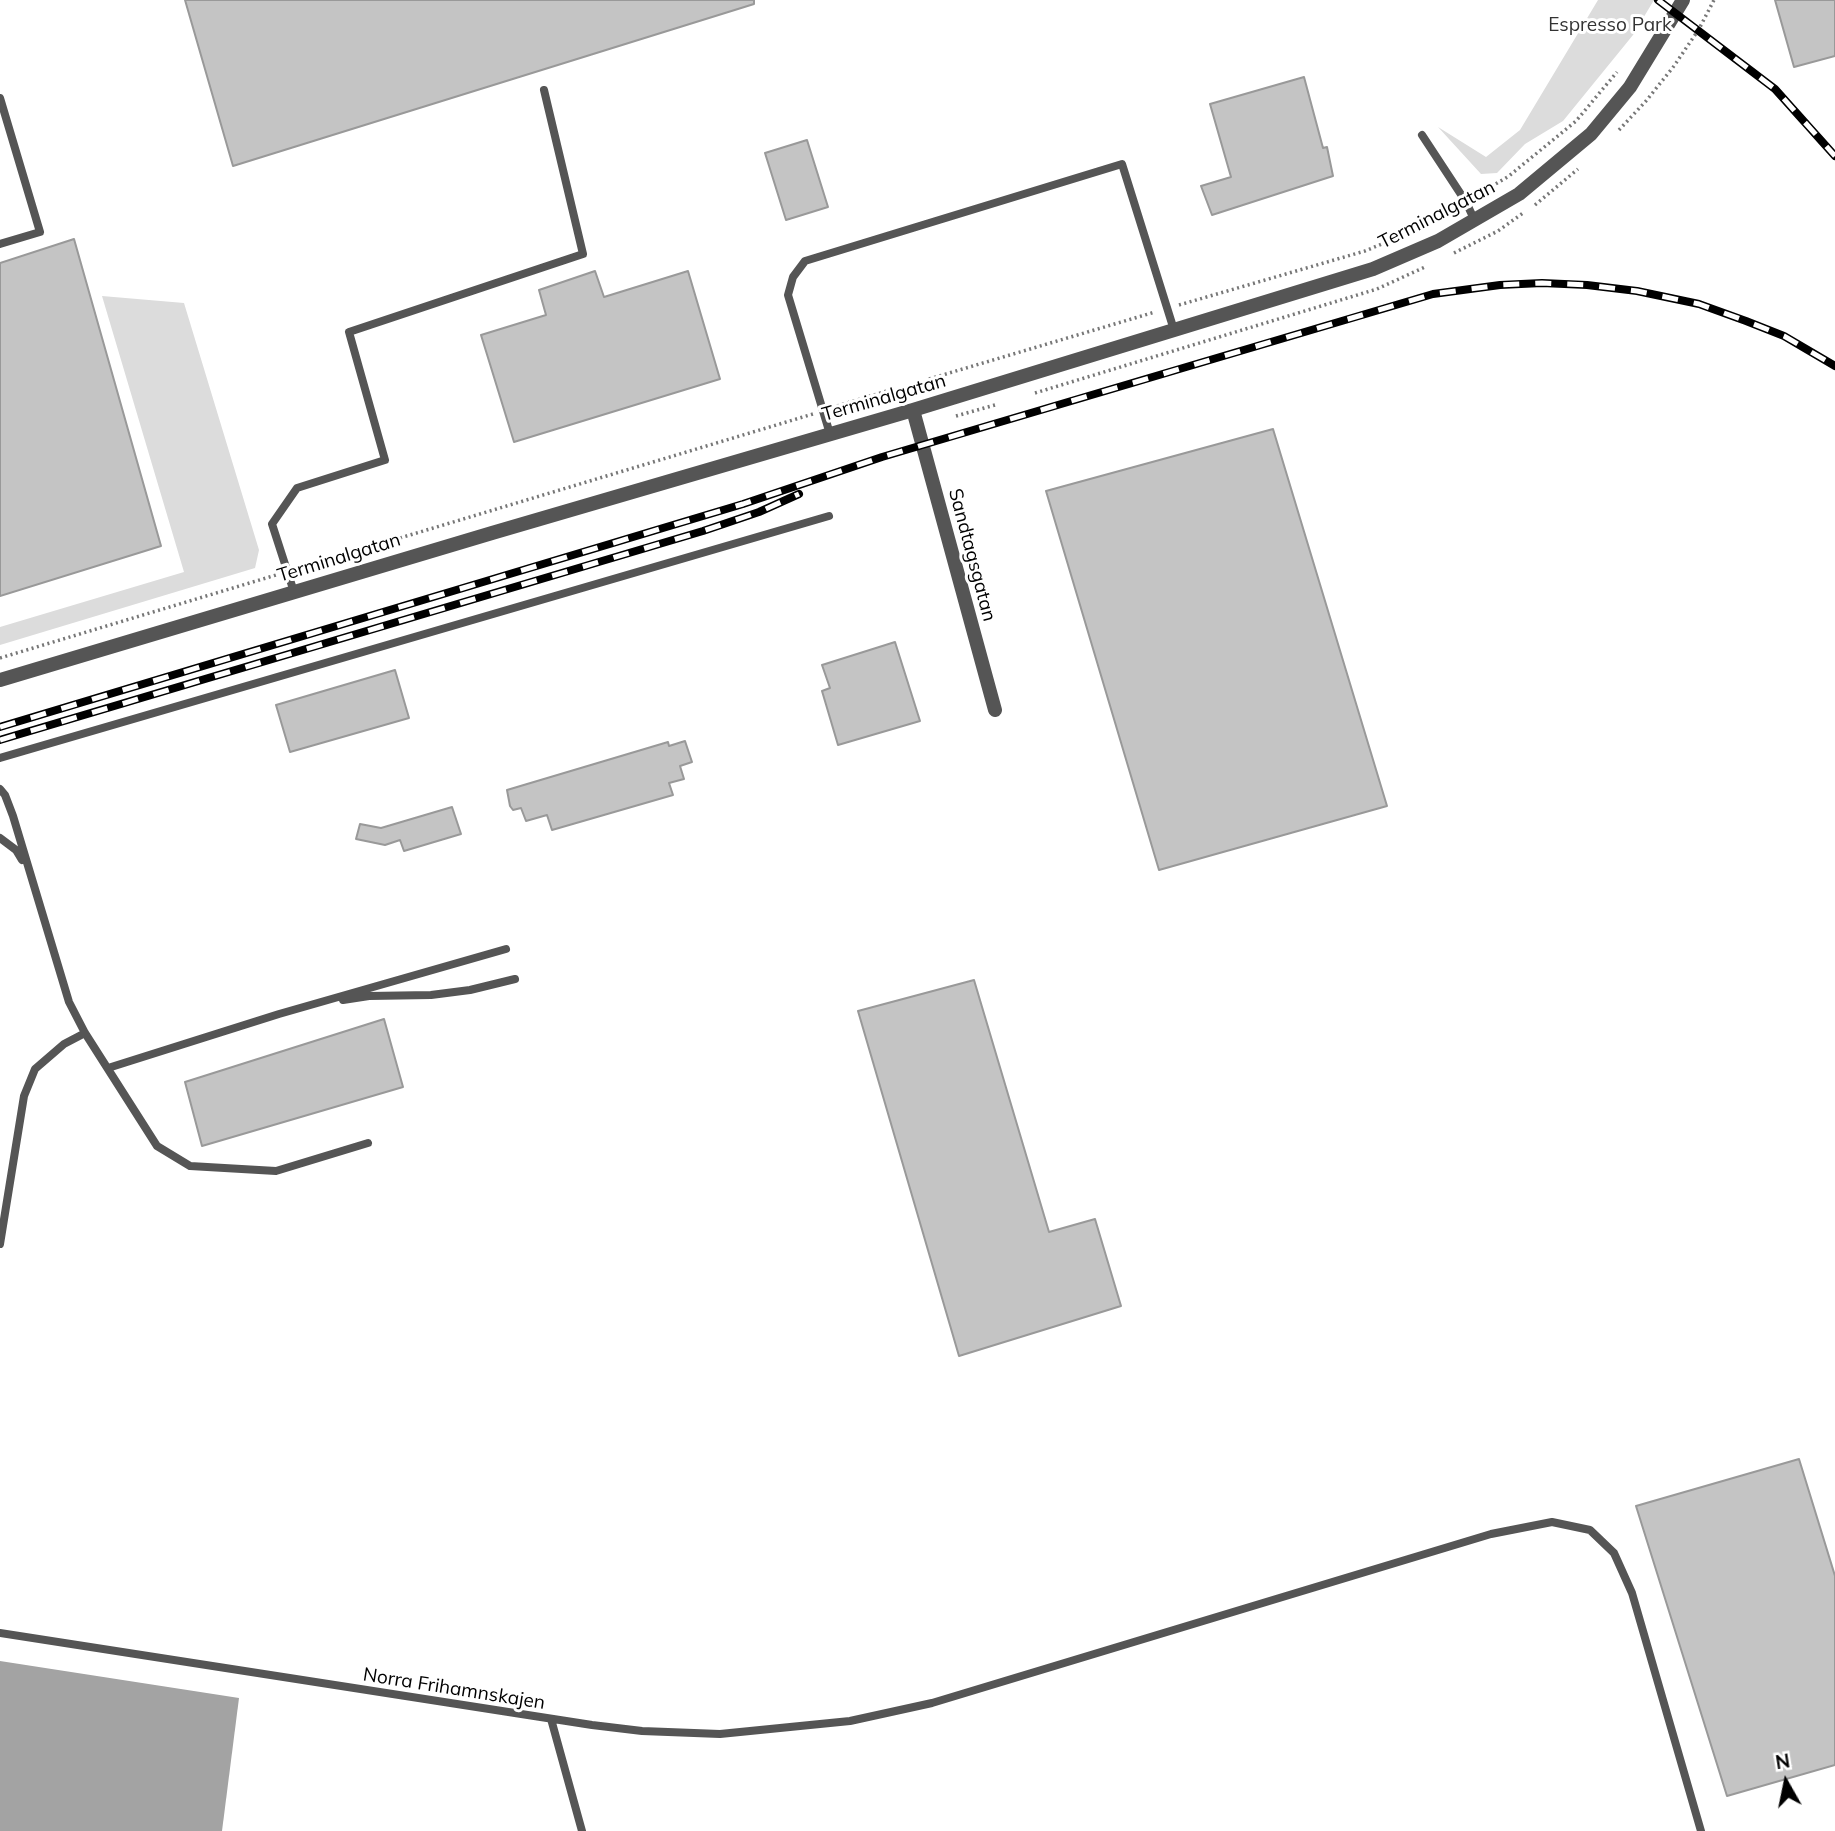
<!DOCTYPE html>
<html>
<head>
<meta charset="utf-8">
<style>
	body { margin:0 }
	#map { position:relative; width:1835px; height:1831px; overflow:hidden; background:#fff; font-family:Mulish,sans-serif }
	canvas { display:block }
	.north { position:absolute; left:1751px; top:1747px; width:70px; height:70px; -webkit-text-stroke:5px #fff; paint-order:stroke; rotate:351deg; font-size:19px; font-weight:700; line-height:28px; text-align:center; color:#000 }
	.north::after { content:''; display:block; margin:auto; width:24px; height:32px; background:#000; clip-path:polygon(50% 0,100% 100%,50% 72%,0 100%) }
</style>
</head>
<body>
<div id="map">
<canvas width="1835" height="1831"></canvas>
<div class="north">N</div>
</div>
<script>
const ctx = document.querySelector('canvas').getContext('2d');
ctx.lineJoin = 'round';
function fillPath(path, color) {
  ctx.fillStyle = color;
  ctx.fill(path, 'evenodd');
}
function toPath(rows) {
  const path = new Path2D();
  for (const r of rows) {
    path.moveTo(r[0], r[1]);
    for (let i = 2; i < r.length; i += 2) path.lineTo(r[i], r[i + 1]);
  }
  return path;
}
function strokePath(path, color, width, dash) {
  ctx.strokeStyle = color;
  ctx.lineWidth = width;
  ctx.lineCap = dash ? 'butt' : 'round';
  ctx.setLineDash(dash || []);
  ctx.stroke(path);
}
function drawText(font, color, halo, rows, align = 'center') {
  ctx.font = font + ' Mulish,sans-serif';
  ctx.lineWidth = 6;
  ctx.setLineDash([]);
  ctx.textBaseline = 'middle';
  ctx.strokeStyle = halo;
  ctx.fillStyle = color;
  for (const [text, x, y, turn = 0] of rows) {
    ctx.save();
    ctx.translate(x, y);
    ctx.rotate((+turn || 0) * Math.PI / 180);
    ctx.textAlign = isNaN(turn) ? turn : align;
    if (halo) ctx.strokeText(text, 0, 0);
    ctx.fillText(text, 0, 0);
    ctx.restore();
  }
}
const green = toPath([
	[1598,0,1654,0,1633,35,1563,121,1525,144,1497,173,1481,174,1438,127,1486,157,1520,130],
	[102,296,184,303,259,550,255,568,0,645,0,627,184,572]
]);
const water = toPath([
	[0,1661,239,1698,222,1831,0,1831]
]);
const building = toPath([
	[185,0,754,0,754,4,233,166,185,0],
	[1775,0,1835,0,1835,56,1794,67,1775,0],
	[1304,77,1323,148,1327,147,1333,176,1212,215,1201,186,1231,177,1210,104,1304,77],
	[807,140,828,207,786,220,765,153,807,140],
	[74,239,161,546,0,596,0,263,74,239],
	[595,271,604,297,688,271,720,379,514,442,481,335,546,315,539,290,595,271],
	[1273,429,1387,806,1159,870,1046,491,1273,429],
	[895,642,920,721,838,745,822,691,830,688,822,665,895,642],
	[395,670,409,718,290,752,276,705,395,670],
	[685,741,692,762,680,766,684,779,669,783,673,795,552,830,547,815,526,821,521,808,513,810,510,806,507,790,668,742,669,746,685,741],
	[452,807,461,834,404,851,400,840,385,845,356,839,360,824,381,828,452,807],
	[974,980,1049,1232,1095,1219,1121,1306,959,1356,858,1011,974,980],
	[384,1019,403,1087,202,1146,185,1082,384,1019],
	[1799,1459,1835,1576,1835,1765,1727,1796,1636,1506,1799,1459]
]);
const path = toPath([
	[1619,130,1646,101,1674,66,1699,29,1714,0],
	[1477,195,1509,176,1576,121,1617,72],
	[1535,205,1578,169],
	[1454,253,1498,231,1523,213],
	[1179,305,1365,251,1427,225,1455,208],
	[929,379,1155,312],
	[1035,393,1377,289,1425,267],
	[837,406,887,391],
	[956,416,995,405],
	[300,568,813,414],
	[0,658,276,575]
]);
const lane = toPath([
	[0,98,40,232,0,244],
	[1422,135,1466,202,1474,219],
	[830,434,788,295,793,277,805,261,1122,164,1174,330],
	[294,592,272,524,297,488,385,460,349,332,583,254,544,90],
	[0,758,829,516],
	[0,789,5,795,13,816,69,1002,85,1033,157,1146,190,1166,276,1171,368,1143],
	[0,838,16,850,22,860],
	[343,1000,369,996,431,995,470,990,515,979],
	[108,1068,279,1014,506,949],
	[0,1244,24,1096,35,1069,64,1044,85,1033],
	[0,1633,592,1725,642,1731,720,1734,850,1721,932,1703,1491,1534,1552,1522,1590,1530,1614,1553,1632,1593,1701,1831],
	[551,1719,582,1831]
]);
const street = toPath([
	[913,410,995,710],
	[0,680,492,533,913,410,1373,269,1438,241,1519,194,1591,134,1630,87,1683,0]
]);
const rail = toPath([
	[1658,0,1775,89,1835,156],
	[0,727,743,504,882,457,1433,294,1500,285,1542,283,1587,285,1637,291,1699,304,1746,321,1784,336,1835,366],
	[0,740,703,531,759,512,799,494]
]);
const parkNames = [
	["Espresso Park",1610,25]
];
const streetNames = [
	["Terminalgatan",1437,215,-27],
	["Terminalgatan",884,398,-16],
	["Sandtagsgatan",972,555,75],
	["Terminalgatan",339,558,-17],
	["Norra Frihamnskajen",454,1689,9]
];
fillPath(green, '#dcdcdc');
fillPath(water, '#a3a3a3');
fillPath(building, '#c4c4c4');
strokePath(building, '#999', 2);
strokePath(path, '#777', 3.5, [2, 3.5]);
strokePath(lane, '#555', 8);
strokePath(street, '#555', 14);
strokePath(rail, '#000', 8);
strokePath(rail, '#fff', 5, [16]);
drawText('19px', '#333', '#fff', parkNames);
drawText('19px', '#000', '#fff', streetNames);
</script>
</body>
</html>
